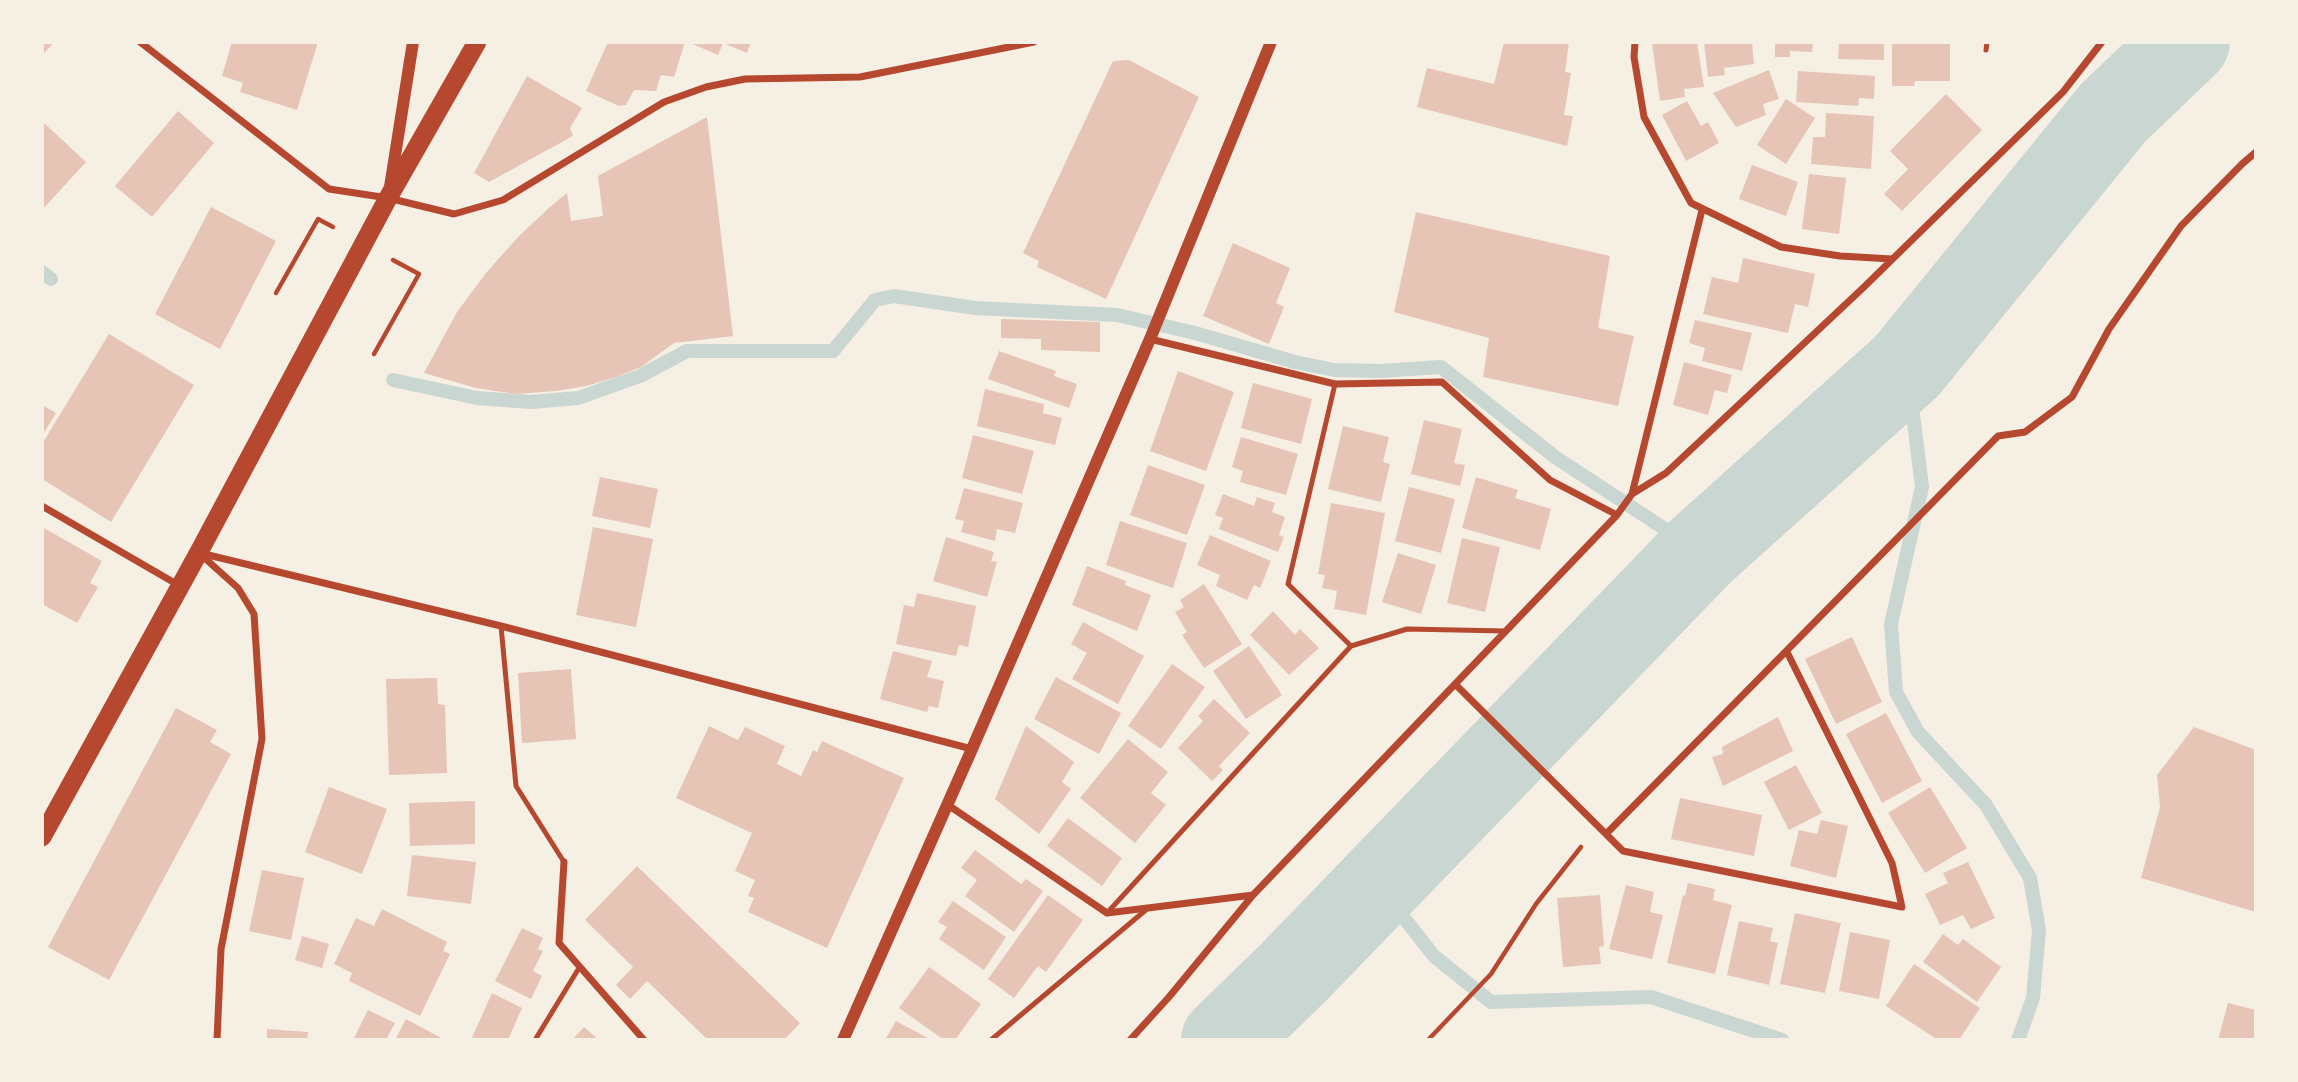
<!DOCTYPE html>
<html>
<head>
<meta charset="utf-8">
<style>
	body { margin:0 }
	#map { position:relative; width:2298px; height:1082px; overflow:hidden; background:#f6efe4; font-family:"PT Sans",sans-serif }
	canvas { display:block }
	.frame { position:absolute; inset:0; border:44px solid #f6efe4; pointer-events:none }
</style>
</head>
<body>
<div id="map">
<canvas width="2298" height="1082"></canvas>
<div class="frame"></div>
</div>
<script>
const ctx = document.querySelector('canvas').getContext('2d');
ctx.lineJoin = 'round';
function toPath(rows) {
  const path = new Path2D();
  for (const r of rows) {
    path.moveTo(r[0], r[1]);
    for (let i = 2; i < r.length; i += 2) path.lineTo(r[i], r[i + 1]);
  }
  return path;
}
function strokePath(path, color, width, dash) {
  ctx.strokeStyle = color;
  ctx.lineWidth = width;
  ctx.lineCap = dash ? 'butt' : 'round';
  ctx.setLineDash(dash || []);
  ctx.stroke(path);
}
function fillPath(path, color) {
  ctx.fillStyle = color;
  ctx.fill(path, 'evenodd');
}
const stream = toPath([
	[42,272,51,279],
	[1907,366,1922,487,1891,624,1896,692,1918,732,1986,805,2030,878,2039,930,2033,998,2018,1040],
	[393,380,477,398,531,402,578,398,640,376,687,351,833,351,875,300,894,296,975,308,1117,315,1195,333,1295,362,1334,370,1380,371,1441,367,1555,457,1700,552],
	[1378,885,1434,956,1491,1002,1651,997,1782,1040]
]);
const river = toPath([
	[1224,1040,1293,973,1700,552,1907,366,2113,113,2187,42]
]);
const building = toPath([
	[42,42,54,42,42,56],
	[232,42,318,42,297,110,240,92,243,83,222,76],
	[608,42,685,42,674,77,661,75,656,91,634,90,626,105,619,106,586,91],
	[688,42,751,42,747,53,723,43,718,55],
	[1504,42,1569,42,1565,72,1571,73,1564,115,1573,116,1567,146,1417,107,1427,68,1494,84],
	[1659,42,1697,42,1704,87,1684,89,1685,97,1660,101,1652,43],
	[1704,42,1752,42,1754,64,1724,68,1725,75,1708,77],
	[1775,42,1813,42,1812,52,1790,51,1790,57,1775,57],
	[1839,42,1884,42,1884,60,1838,59],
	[1892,42,1950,42,1950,81,1915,81,1914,86,1892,86],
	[1129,60,1199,97,1106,299,1037,267,1039,261,1023,253,1113,61],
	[1769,70,1779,99,1763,104,1766,115,1736,127,1713,93],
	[1798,71,1875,76,1874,99,1859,98,1858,106,1796,102],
	[527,76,582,108,570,128,573,136,489,182,474,173],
	[1946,94,1982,130,1902,211,1884,194,1908,169,1890,151],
	[1786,99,1815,118,1786,164,1757,145],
	[1687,101,1701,126,1708,122,1719,143,1686,161,1662,115],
	[178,111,214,143,152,217,115,186],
	[1826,113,1874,116,1871,169,1811,164,1813,137,1825,137],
	[707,117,733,336,674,343,641,367,616,377,586,386,556,391,516,394,476,388,424,373,457,312,486,273,519,236,550,207,567,193,571,221,603,216,598,176],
	[42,121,86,162,42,210],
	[1752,165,1798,182,1786,216,1739,199],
	[1809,174,1846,178,1839,234,1802,229],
	[211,207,276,241,220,349,155,314],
	[1416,212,1610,256,1598,328,1634,336,1618,406,1483,377,1489,338,1394,312],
	[1233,243,1290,268,1276,303,1284,307,1269,344,1203,316],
	[1743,258,1815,274,1808,307,1795,304,1788,333,1703,314,1712,277,1738,283],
	[1001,319,1100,322,1100,352,1041,350,1041,339,1001,338],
	[1695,320,1752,333,1742,371,1702,361,1705,348,1689,343],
	[109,334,194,385,111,522,42,479,42,444],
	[999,351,1056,371,1054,376,1077,384,1069,408,988,379],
	[1684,362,1732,375,1727,393,1715,390,1708,415,1673,405],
	[1178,371,1234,392,1206,471,1150,451],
	[1253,383,1312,399,1301,444,1241,428],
	[985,389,1044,404,1043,413,1062,418,1055,445,977,426],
	[42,405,56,413,42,436],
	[1424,420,1462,429,1454,463,1465,465,1460,486,1411,474],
	[1343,426,1389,437,1383,462,1390,464,1381,502,1328,489],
	[973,435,1034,451,1022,494,962,478],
	[1241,437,1298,454,1286,495,1240,482,1243,471,1232,467],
	[1148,465,1205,485,1187,535,1130,515],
	[600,477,658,489,650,528,592,516],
	[1476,477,1518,490,1515,498,1551,509,1540,550,1462,528],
	[1409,487,1455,499,1441,553,1395,541],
	[964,488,1023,503,1015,533,997,529,995,541,961,532,964,521,955,519],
	[1223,494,1254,506,1257,497,1275,503,1272,512,1285,517,1279,535,1284,537,1278,552,1219,529,1223,518,1215,515],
	[1331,503,1385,513,1366,615,1334,609,1337,591,1322,588,1325,575,1318,574],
	[1120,521,1187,543,1173,588,1106,565],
	[42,527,102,561,90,583,98,587,77,623,42,604],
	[593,527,653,539,636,627,576,615],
	[1210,535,1271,561,1260,588,1254,585,1247,600,1216,586,1220,575,1197,565],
	[946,537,994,552,991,561,997,562,987,597,933,581],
	[1462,538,1500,547,1485,612,1447,603],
	[1398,553,1436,565,1421,614,1382,602],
	[1087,566,1126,581,1125,585,1151,595,1137,631,1072,605],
	[1204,584,1242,644,1204,668,1182,635,1187,632,1175,612,1184,607,1180,600],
	[917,593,976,606,968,647,959,645,956,656,896,644,904,605,914,607],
	[1273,611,1295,635,1300,629,1319,648,1289,675,1250,635],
	[1083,622,1144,656,1118,704,1072,679,1087,653,1071,644],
	[1852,637,1882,702,1836,724,1805,659],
	[1249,646,1282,695,1246,719,1213,671],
	[893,651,932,661,927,677,944,681,938,708,929,706,927,712,880,699],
	[1172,664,1205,687,1161,749,1128,726],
	[571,669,576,739,522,743,518,673],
	[1056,677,1121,713,1099,754,1034,719],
	[437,678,438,704,445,705,447,773,389,775,386,679],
	[1214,699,1250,733,1219,766,1223,770,1212,781,1178,748,1203,721,1198,716],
	[176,708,217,730,210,742,231,754,109,980,48,947],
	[1886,713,1922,781,1882,803,1846,734],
	[1778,717,1793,751,1723,786,1712,757,1723,754,1722,747],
	[709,726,738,740,745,727,785,746,777,764,801,776,813,750,817,752,822,741,904,778,827,948,748,912,754,898,748,896,755,880,735,871,752,833,676,798],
	[1026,726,1074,762,1062,782,1071,789,1039,834,995,799],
	[2194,727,2256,750,2256,912,2141,878,2160,807,2157,775],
	[1128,739,1168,772,1151,793,1166,805,1135,843,1080,798],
	[1796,765,1822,813,1789,830,1764,782],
	[329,787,387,809,362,874,305,852],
	[1930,787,1967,848,1925,873,1888,813],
	[1680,798,1762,815,1754,856,1671,839],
	[475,801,475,844,410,846,409,803],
	[1068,818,1122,858,1102,886,1047,846],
	[1821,820,1848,826,1836,878,1790,866,1799,830,1817,834],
	[975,850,1021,884,1026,879,1043,891,1014,932,965,896,977,880,961,868],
	[412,855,476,862,471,904,407,896],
	[1968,862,1995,918,1971,929,1963,915,1940,925,1925,894,1948,883,1943,873],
	[637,866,800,1023,784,1040,708,1040,647,981,630,999,616,985,633,967,585,920],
	[262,870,304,878,291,940,249,931],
	[1688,883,1715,889,1713,900,1732,905,1715,974,1667,963,1683,895,1685,896],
	[1626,885,1654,892,1650,912,1663,915,1652,959,1609,949],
	[1048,895,1083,920,1046,972,1038,966,1014,998,988,979],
	[1600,895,1604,946,1599,947,1601,964,1563,967,1557,898],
	[953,901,1006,937,984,970,939,939,947,927,938,922],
	[382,909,447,942,443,951,450,954,420,1016,349,981,352,973,334,964,356,918,374,926],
	[1795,913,1841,923,1825,993,1780,984],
	[1739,921,1773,928,1770,941,1778,943,1769,985,1727,975],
	[522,928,543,938,538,949,543,951,533,971,542,976,531,999,495,981],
	[1850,932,1890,940,1879,999,1839,991],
	[1943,934,1958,945,1963,939,2001,967,1977,1002,1923,962],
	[302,936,329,944,322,968,295,960],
	[1914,964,1980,1008,1959,1040,1938,1040,1886,1006],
	[929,967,981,1004,955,1040,944,1040,899,1008],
	[492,993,522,1008,508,1040,471,1040],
	[2228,1003,2256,1010,2256,1040,2218,1040],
	[368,1010,395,1023,386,1040,353,1040],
	[406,1019,445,1040,395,1040],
	[896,1021,932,1040,885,1040],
	[584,1027,599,1040,572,1040],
	[267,1029,308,1032,307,1040,267,1040]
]);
const path = toPath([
	[276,293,318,219,333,227],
	[374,354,419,274,393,260],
	[1428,1040,1491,974,1536,904,1581,847]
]);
const service = toPath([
	[1986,50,1987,42],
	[1335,384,1288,584,1351,646],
	[501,626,516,786,564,862],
	[1107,913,1351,646,1407,629,1505,631],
	[535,1040,579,968],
	[991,1040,1147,909]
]);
const minor = toPath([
	[140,42,329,189,388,198,454,214,503,200,664,102,706,87,745,79,860,77,1034,42],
	[1635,42,1634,57,1644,117,1691,203,1781,247,1840,256,1892,259],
	[1150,339,1335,384,1442,382,1550,480,1617,515],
	[1632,494,1702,210],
	[42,506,180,586],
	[199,553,238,588,254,614,262,739,221,949,217,1040],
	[200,553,501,626,972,749],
	[1455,684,1623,851,1902,907,1892,863,1787,652],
	[948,805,1107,913,1253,895,1617,515,1632,494,1666,473,1864,287,2063,92,2102,42],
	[1606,834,1998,436,2025,432,2072,397,2109,329,2181,226,2242,164,2256,152],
	[564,862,559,943,644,1040],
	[1130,1040,1169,997,1253,895]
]);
const tertiary = toPath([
	[390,187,413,42],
	[843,1040,972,749,1150,339,1271,42]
]);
const trunk = toPath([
	[42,837,199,552,388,198,477,42]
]);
strokePath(stream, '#c9d6d2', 14);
strokePath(river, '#c9d6d2', 86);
fillPath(building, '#e6c5b7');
strokePath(path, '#b5482f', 4.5);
strokePath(service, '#b5482f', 5);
strokePath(minor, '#b5482f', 7);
strokePath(tertiary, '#b5482f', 12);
strokePath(trunk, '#b5482f', 19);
</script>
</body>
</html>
